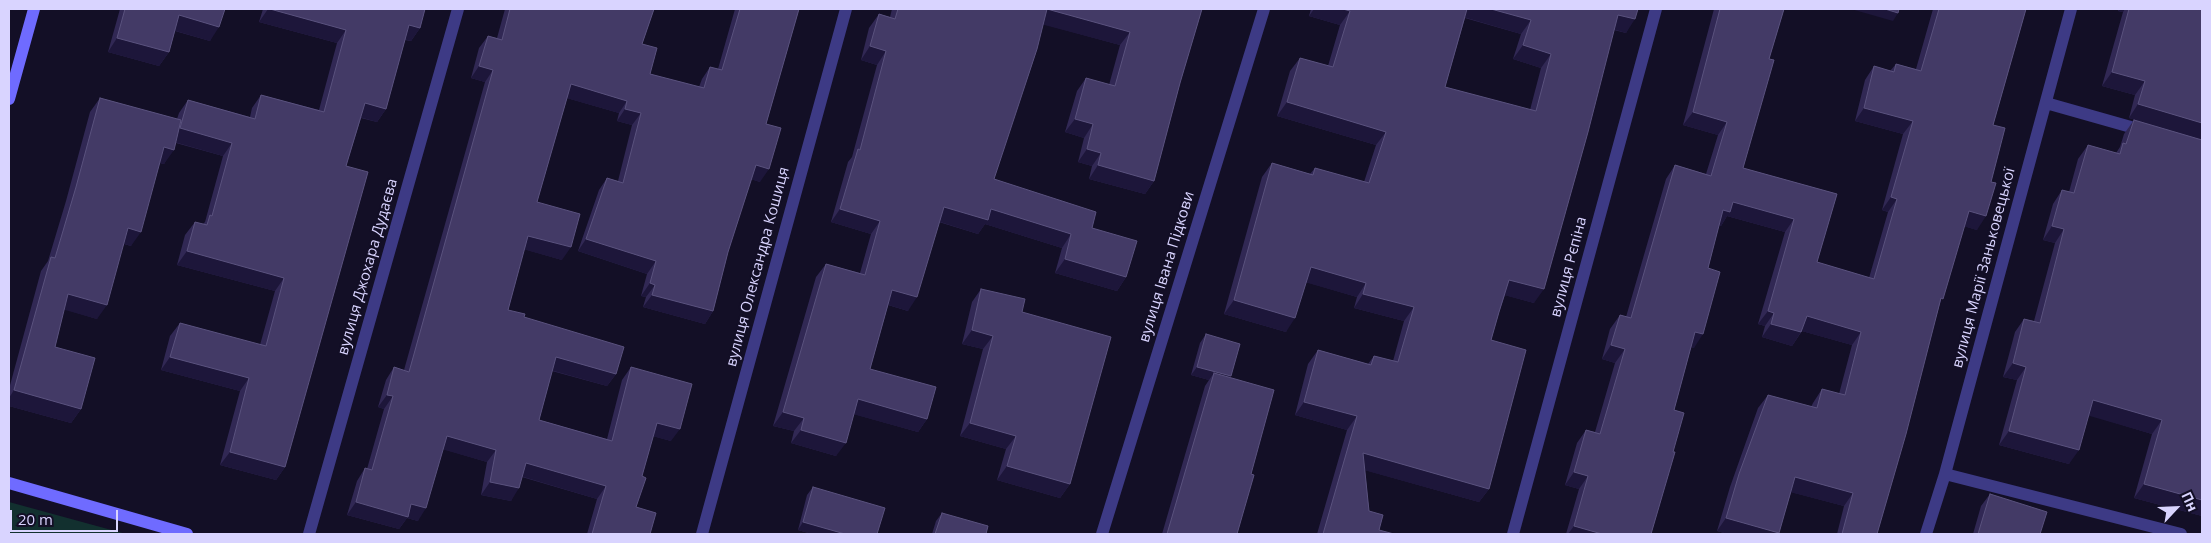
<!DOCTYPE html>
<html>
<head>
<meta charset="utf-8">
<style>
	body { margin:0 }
	#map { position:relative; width:2211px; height:543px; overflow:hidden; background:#130f26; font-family:"Open Sans",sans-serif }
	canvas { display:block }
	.frame { position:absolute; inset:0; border:10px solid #d9d4ff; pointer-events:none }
	.north { position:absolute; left:2151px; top:483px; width:50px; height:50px; -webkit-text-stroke:4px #130f26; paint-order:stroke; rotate:65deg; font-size:14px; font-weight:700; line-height:20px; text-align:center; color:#d9d4ff }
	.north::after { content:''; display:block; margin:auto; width:18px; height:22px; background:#d9d4ff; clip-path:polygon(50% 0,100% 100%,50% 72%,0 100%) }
	.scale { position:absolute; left:10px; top:510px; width:108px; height:22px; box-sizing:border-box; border:2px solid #d9d4ff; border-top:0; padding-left:6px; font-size:15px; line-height:18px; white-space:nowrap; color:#d9d4ff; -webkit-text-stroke:4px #130f26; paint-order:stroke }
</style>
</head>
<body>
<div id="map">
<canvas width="2211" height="543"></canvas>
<div class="frame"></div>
<div class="north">Пн</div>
<div class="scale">20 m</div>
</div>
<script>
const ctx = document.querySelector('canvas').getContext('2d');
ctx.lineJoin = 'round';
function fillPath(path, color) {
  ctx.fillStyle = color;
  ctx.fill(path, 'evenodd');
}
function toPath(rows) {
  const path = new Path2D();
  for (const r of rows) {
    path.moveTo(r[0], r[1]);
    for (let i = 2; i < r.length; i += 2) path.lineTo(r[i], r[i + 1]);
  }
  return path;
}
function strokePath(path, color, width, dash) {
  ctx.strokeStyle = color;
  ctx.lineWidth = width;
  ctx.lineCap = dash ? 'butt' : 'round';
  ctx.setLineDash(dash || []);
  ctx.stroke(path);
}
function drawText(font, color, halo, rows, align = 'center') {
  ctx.font = font + ' "Open Sans",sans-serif';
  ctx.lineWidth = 4;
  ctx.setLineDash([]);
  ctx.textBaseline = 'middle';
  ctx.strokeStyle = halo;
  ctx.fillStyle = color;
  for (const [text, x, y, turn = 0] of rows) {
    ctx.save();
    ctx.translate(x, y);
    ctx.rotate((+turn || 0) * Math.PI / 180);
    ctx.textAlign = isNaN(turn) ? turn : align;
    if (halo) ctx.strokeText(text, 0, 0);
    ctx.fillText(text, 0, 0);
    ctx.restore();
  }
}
const green = toPath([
	[9,502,126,534,9,534]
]);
const street = toPath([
	[2046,103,2145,131],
	[1945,474,2181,534],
	[309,534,458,9],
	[702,534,846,9],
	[1102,534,1264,9],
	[1513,534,1656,9],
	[1926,534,1945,474,2071,9]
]);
const secondary = toPath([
	[9,99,34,9],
	[9,483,187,534]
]);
const wall = toPath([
	[120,9,225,9,210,41,175,31,169,52,159,66,108,52],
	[263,9,425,9,420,28,411,41,405,40,386,109,377,122,361,118,346,166,285,467,276,480,220,465,240,391,161,370,170,336,180,323,260,345,275,291,177,265,185,235,195,222,203,224,205,222,223,156,176,143,164,164,160,163,131,246,124,244,97,319,64,309,55,347,81,409,71,423,9,406,9,389,41,271,48,261,66,201,90,112,100,98,177,119,179,113,188,100,250,117,252,108,261,95,319,110,337,43,259,22],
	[505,9,654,9,642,44,650,74,699,87,702,79,710,67,718,69,735,9,799,9,766,124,760,182,751,179,728,252,713,311,705,324,643,307,646,297,641,296,647,274,578,251,599,190,607,178,618,181,632,125,617,121,619,113,567,98,537,202,562,260,524,249,508,310,524,317,616,374,607,386,552,371,539,420,607,439,622,380,631,367,671,441,653,436,642,476,636,507,650,534,587,534,597,499,522,477,511,501,481,495,487,462,443,449,418,521,407,518,399,529,347,515,357,481,365,468,367,469,384,409,378,407,386,380,394,367,404,370,485,82,471,78,479,48,488,36,497,38],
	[892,9,1202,9,1180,83,1154,181,1145,194,1089,179,1092,166,1078,162,1084,138,1065,132,1077,91,1086,78,1109,85,1120,45,1043,24,994,179,1092,228,1126,277,1117,291,1055,273,1062,248,985,224,978,234,939,222,908,311,888,305,870,369,927,419,918,432,854,414,836,456,791,443,794,431,773,426,816,277,826,264,860,273,871,234,831,222,848,162,852,157,877,65,861,60,869,28,879,14,890,17],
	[1311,9,1638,9,1626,33,1614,30,1534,303,1505,295,1499,312,1491,340,1489,489,1479,502,1365,470,1369,511,1379,530,1394,534,1317,534,1347,430,1295,415,1308,364,1318,350,1368,364,1374,356,1393,361,1404,321,1354,308,1357,297,1306,282,1286,332,1224,314,1262,177,1272,163,1310,174,1315,168,1364,182,1376,145,1277,116,1290,71,1300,58,1328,66,1340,25,1309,16],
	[1465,18,1521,34,1513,59,1541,68,1530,110,1445,87],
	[1714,9,1784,9,1769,59,1743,168,1837,194,1817,262,1869,278,1888,212,1882,210,1903,134,1855,121,1865,80,1874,66,1890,71,1896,64,1916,69,1933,9,2026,9,1993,125,1977,230,1964,226,1940,303,1877,534,1837,534,1844,506,1791,492,1778,534,1728,534,1717,531,1730,487,1758,408,1768,395,1811,407,1813,403,1822,389,1839,394,1852,345,1802,331,1792,346,1762,337,1765,326,1758,324,1785,232,1727,216,1721,226,1719,225,1708,268,1694,348,1691,347,1674,410,1673,452,1651,534,1566,534,1579,489,1565,485,1577,443,1586,430,1595,432,1615,363,1602,359,1610,329,1620,315,1626,317,1666,179,1675,165,1706,174,1718,135,1683,125],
	[2119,9,2202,9,2202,140,2129,118,2135,95,2102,86,2123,12,2118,11],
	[2134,120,2202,140,2202,516,2134,498,2152,434,2089,415,2069,464,1999,445,2017,380,2003,377,2015,332,2024,319,2034,321,2055,243,2043,240,2053,204,2062,190,2069,192,2078,159,2088,145,2116,153,2120,147,2124,134],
	[981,289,1022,312,1070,484,1060,498,997,480,1006,449,960,436,983,349,962,344,972,302],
	[1206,334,1230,378,1251,474,1237,534,1162,534,1205,386,1209,380,1191,375,1200,343],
	[813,487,877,534,812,534,798,530,807,495],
	[1990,494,2040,534,1973,534,1981,506],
	[942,513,986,534,932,534,936,521]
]);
const shadedWall = toPath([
	[268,9,270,9,346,30,337,43,259,22],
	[1047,9,1130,32,1120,45,1037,23],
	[1314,9,1343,9,1350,11,1340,25,1309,16],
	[1465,9,1491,9,1531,20,1521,34,1460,16],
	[1851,9,1885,9,1898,13,1893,21],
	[2120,9,2125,9,2123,12,2118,11],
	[179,15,219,27,210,41,169,29],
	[1618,15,1635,19,1626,33,1609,28],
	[409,25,420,28,411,41,400,38],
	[117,38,169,52,159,66,108,52],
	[1523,45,1551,54,1541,68,1513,59],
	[870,46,886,51,877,65,861,60],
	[479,66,493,70,485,82,471,78],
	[2112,72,2145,81,2135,95,2102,86],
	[571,84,627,101,619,113,563,97],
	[1287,102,1386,132,1376,145,1277,116],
	[365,103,386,109,377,122,356,116],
	[2138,104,2202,123,2202,140,2129,118],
	[1864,108,1913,121,1903,134,1855,121],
	[625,109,641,113,632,125,617,121],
	[1693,112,1727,122,1718,135,1683,125],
	[1075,119,1093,124,1084,138,1065,132],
	[180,128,232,143,223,156,171,141],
	[164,147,174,150,164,164,154,162],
	[1087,149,1101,153,1092,166,1078,162],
	[756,165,769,169,760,182,747,178],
	[1098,165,1154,181,1145,194,1089,179],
	[1891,197,1897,199,1888,212,1882,210],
	[1733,202,1794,219,1785,232,1727,216,1721,226,1714,223,1723,210],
	[944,207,991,209,1071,234,1062,248,985,224,978,234,934,220],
	[840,209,880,221,871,234,831,222],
	[1969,211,1986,216,1977,230,1959,225],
	[2052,226,2064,229,2055,243,2043,240],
	[128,228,141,232,131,246,118,242],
	[528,236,571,247,562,260,519,248],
	[586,239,656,261,647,274,578,251],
	[187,251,284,278,275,291,177,265],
	[1065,259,1126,277,1117,291,1055,273],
	[1311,267,1366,283,1357,297,1301,281],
	[1509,280,1544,289,1534,303,1500,294],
	[650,283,655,285,646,297,641,296],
	[892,290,917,297,908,311,882,303],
	[68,294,107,305,97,319,58,308],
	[1363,294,1414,307,1404,321,1354,308],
	[652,295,713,311,705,324,643,307],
	[1234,300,1295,318,1286,332,1224,314],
	[1768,311,1774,313,1765,326,1758,324],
	[1807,316,1861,332,1852,345,1798,330],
	[1771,324,1801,332,1792,346,1762,337],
	[972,330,993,336,983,349,962,344],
	[1695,332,1703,334,1694,348,1685,346],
	[1611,345,1625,349,1615,363,1602,359],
	[170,357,249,378,240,391,161,370],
	[556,357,616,374,607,386,547,369],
	[2013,363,2026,367,2017,380,2003,377],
	[1197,367,1231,376,1225,384,1214,373,1209,380,1191,375],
	[14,390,81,409,71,423,9,406,9,398],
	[387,395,393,396,384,409,378,407],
	[858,399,927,419,918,432,849,413],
	[2093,400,2162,420,2152,434,2083,414],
	[1304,402,1357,416,1347,430,1295,415],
	[783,412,804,418,794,431,773,426],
	[657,423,680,429,671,441,648,435],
	[970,423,1016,436,1006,449,960,436],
	[801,430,846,443,836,456,791,443],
	[2009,431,2079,450,2069,464,1999,445],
	[447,436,496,450,487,462,438,448],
	[230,452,285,467,276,480,220,465],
	[1363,453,1489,489,1479,502,1353,467],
	[526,463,606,486,597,499,517,475],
	[1007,466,1070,484,1060,498,997,480],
	[1574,472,1588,476,1579,489,1565,485],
	[1795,477,1853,493,1844,506,1786,491],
	[490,482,519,488,511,501,481,495],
	[2144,484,2202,500,2202,516,2134,498],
	[356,502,411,504,426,508,418,521,407,518,399,529,347,515],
	[1726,518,1779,533,1778,534,1728,534,1717,531],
	[803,522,845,534,812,534,798,530],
	[1574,526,1602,534,1568,534]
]);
const building = toPath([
	[125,9,225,9,219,27,179,15,169,52,117,38,125,9],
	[270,9,425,9,420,28,409,25,386,109,365,103,346,166,368,172,285,467,230,452,249,378,170,357,180,323,266,346,284,278,187,251,195,222,207,225,210,215,212,216,232,143,180,128,188,100,255,119,261,95,324,112,346,30,270,9],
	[510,9,654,9,642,44,657,48,650,74,704,88,710,67,722,70,740,9,799,9,766,124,781,128,769,169,756,165,728,252,713,311,652,295,655,285,650,283,656,261,586,239,607,178,623,183,641,113,625,109,627,101,571,84,537,202,580,214,571,247,528,236,508,310,525,314,524,317,624,347,616,374,556,357,539,420,612,441,631,367,692,384,680,429,657,423,642,476,646,478,636,507,656,513,650,534,592,534,606,486,526,463,519,488,490,482,496,450,447,436,426,508,411,504,408,517,356,502,365,468,372,470,393,396,387,395,394,367,409,372,493,70,479,66,488,36,502,40,510,9],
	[898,9,1202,9,1180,83,1154,181,1098,165,1101,153,1087,149,1093,124,1075,119,1086,78,1115,86,1130,32,1047,9,1037,49,994,179,1096,212,1092,228,1137,241,1126,277,1065,259,1071,234,991,209,988,220,944,207,917,297,892,290,870,369,936,387,927,419,858,399,846,443,801,430,804,418,783,412,826,264,865,275,880,221,840,209,858,149,860,150,886,51,870,46,879,14,895,19,898,9],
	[1343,9,1467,9,1445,87,1536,111,1551,54,1523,45,1531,20,1491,9,1638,9,1635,19,1618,15,1588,132,1544,289,1509,280,1499,312,1491,340,1526,350,1489,489,1363,453,1369,511,1383,515,1379,530,1394,534,1323,534,1357,416,1304,402,1318,350,1371,365,1374,356,1398,362,1414,307,1363,294,1366,283,1311,267,1295,318,1234,300,1272,163,1313,175,1315,168,1369,183,1386,132,1287,102,1300,58,1333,67,1350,11,1343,9],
	[1720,9,1784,9,1769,59,1774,60,1743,168,1837,194,1817,262,1874,279,1897,199,1891,197,1913,121,1864,108,1874,66,1894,72,1896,64,1921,71,1939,9,2026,9,1993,125,2005,128,1991,182,1996,183,1986,216,1969,211,1943,299,1941,298,1906,434,1877,534,1842,534,1853,493,1795,477,1779,533,1726,518,1739,474,1768,395,1817,408,1822,389,1845,395,1861,332,1807,316,1801,332,1771,324,1774,313,1768,311,1794,219,1733,202,1730,212,1723,210,1708,268,1720,272,1703,334,1695,332,1674,410,1684,413,1673,452,1675,452,1651,534,1602,534,1574,526,1588,476,1574,472,1586,430,1600,434,1625,349,1611,345,1620,315,1631,318,1675,165,1711,176,1727,122,1693,112,1720,9],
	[1885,9,1899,9,1898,13,1885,9],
	[2129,9,2202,9,2202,123,2138,104,2145,81,2112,72,2129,9],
	[100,98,181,120,174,150,164,147,141,232,128,228,107,305,68,294,55,347,95,358,81,409,14,390,51,257,55,258,76,187,100,98],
	[2134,120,2202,140,2202,500,2144,484,2162,420,2093,400,2079,450,2009,431,2026,367,2013,363,2024,319,2040,323,2064,229,2052,226,2062,190,2074,193,2088,145,2120,154,2123,143,2126,144,2134,120],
	[981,289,1025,299,1022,312,1111,337,1070,484,1007,466,1016,436,970,423,993,336,972,330,981,289],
	[1206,334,1240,344,1231,376,1197,367,1206,334],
	[1214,373,1274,390,1251,474,1254,475,1237,534,1167,534,1214,373],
	[813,487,885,508,877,534,845,534,803,522,813,487],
	[1990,494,2047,512,2040,534,1978,534,1990,494],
	[942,513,988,526,986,534,935,534,942,513]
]);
const streetNames = [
	["вулиця Джохара Дудаєва",368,267,-74],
	["вулиця Олександра Кошиця",758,267,-75],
	["вулиця Івана Підкови",1167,267,-73],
	["вулиця Рєпіна",1569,267,-75],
	["вулиця Марії Заньковецької",1984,268,-75]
];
fillPath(green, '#12302f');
strokePath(street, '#3d3a85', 12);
strokePath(secondary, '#6f6bff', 12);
fillPath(wall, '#312854');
fillPath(shadedWall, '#1d163a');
fillPath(building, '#433a66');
strokePath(building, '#5a527e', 1);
drawText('15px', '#d9d4ff', '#130f26', streetNames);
</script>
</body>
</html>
